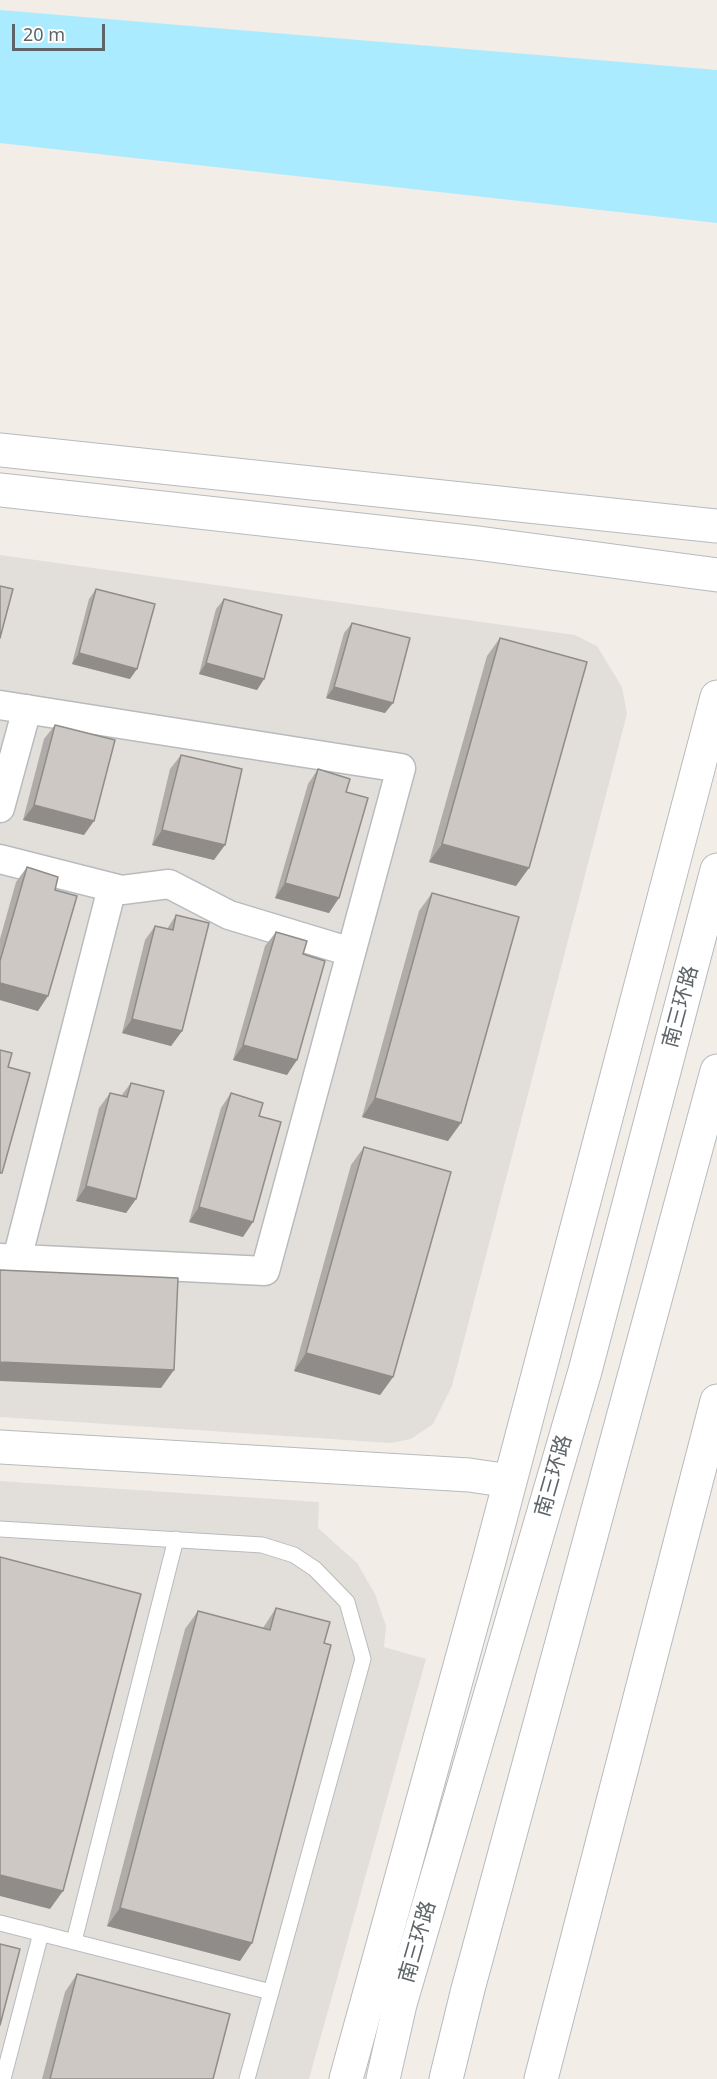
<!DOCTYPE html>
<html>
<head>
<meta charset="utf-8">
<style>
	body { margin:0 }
	#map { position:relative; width:717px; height:2079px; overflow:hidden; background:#f2ede7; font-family:"Noto Sans",sans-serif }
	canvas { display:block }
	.scale { position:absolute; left:12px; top:24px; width:93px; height:27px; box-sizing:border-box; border:3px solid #5e6568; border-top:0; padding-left:8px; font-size:18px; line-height:21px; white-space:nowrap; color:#5e6568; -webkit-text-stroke:4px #fff; paint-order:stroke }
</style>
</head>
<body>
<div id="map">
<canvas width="717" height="2079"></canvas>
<div class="scale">20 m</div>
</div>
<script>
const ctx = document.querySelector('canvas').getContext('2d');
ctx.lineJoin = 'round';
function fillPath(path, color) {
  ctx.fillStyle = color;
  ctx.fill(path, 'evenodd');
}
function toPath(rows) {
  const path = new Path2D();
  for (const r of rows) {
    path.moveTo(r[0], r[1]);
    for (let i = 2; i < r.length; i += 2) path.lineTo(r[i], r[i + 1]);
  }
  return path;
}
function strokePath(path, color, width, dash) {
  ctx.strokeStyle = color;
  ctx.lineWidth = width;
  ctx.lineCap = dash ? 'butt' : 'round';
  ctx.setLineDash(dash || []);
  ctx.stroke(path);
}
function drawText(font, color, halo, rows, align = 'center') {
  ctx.font = font + ' "Noto Sans","Noto Sans SC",sans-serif';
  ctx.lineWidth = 4.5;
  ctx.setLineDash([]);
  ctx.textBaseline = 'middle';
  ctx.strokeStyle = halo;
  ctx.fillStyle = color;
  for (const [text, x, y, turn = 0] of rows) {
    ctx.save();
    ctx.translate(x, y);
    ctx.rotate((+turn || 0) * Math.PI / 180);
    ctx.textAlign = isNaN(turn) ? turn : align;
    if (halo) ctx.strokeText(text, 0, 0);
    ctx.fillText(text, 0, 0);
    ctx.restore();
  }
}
const industrial = toPath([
	[0,555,575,635,597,646,622,687,627,714,452,1386,433,1424,411,1439,391,1443,0,1417],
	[0,1481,319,1502,318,1528,357,1563,375,1594,386,1626,384,1647,426,1659,309,2079,0,2079]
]);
const water = toPath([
	[0,10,717,70,717,223,0,143]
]);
const service = toPath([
	[0,1529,262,1545,294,1555,315,1569,347,1602,363,1659,247,2079],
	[0,1923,271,1992],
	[74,1941,176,1539],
	[3,2079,41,1933]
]);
const minor = toPath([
	[0,705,401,768,265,1271,0,1258],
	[0,808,27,709],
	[0,859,122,890,169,884,229,915,351,952],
	[17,1259,112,888]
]);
const tertiary = toPath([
	[0,1447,469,1475,510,1481],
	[346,2079,489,1561,717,697],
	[541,2079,717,1401]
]);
const secondary = toPath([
	[0,450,717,526],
	[0,490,477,543,717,575],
	[383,2079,400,2004,585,1371,717,870],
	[446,2079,468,1989,717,1071]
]);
const wall = toPath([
	[96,589,130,679,72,664,89,599],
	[224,599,264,679,257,690,199,674,216,609],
	[352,623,385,713,326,698,344,633],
	[500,638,516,886,429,862,487,656],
	[55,725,84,835,23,820,44,739],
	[181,755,214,860,152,845,170,769],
	[318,769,346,792,329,913,275,898,308,784],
	[27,867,55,890,38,1011,0,1000,0,939,16,882],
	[432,893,448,1141,362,1117,419,911],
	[176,915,182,1031,171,1046,122,1033,145,940,155,926,167,929],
	[276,932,303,954,287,1075,233,1060,265,946],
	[131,1083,136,1199,126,1213,76,1201,99,1108,110,1093,121,1096],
	[231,1093,259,1116,243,1237,189,1222,221,1108],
	[364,1147,393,1377,380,1395,294,1371,351,1165],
	[276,1608,240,1961,107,1926,185,1629,198,1611,263,1628],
	[77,1974,213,2079,42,2079,65,1992]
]);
const shadedWall = toPath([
	[79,653,137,669,130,679,72,664],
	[206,663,264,679,257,690,199,674],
	[334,687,393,703,385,713,326,698],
	[34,805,94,821,84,835,23,820],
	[162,830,225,845,214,860,152,845],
	[442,844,529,868,516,886,429,862],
	[285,883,339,898,329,913,275,898],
	[0,983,48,996,38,1011,0,1000],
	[132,1019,182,1031,171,1046,122,1033],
	[243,1045,297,1060,287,1075,233,1060],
	[375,1098,461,1123,448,1141,362,1117],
	[86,1186,136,1199,126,1213,76,1201],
	[199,1207,253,1222,243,1237,189,1222],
	[306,1353,393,1377,380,1395,294,1371],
	[0,1362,174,1370,161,1388,0,1381],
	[0,1875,63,1891,50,1909,0,1896],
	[120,1908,252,1943,240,1961,107,1926]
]);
const building = toPath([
	[0,586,13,589,0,638,0,586],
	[96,589,155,604,137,669,79,653,96,589],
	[224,599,282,615,264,679,206,663,224,599],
	[352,623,410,638,393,703,334,687,352,623],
	[500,638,587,662,529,868,442,844,500,638],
	[55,725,115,740,94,821,34,805,55,725],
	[181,755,242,769,225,845,162,830,181,755],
	[318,769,350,779,346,792,368,798,339,898,285,883,318,769],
	[27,867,58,877,55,890,77,896,48,996,0,983,0,961,27,867],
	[432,893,519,917,461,1123,375,1098,432,893],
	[176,915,209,923,182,1031,132,1019,155,926,173,930,176,915],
	[276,932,307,941,303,954,325,961,297,1060,243,1045,276,932],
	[0,1050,12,1053,8,1067,30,1073,2,1173,0,1173,0,1050],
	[131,1083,164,1091,136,1199,86,1186,110,1093,127,1097,131,1083],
	[231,1093,263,1103,259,1116,281,1122,253,1222,199,1207,231,1093],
	[364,1147,451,1172,393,1377,306,1353,364,1147],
	[0,1270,178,1278,174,1370,0,1362,0,1270],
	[0,1557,141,1594,63,1891,0,1875,0,1557],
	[276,1608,330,1622,324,1643,331,1645,252,1943,120,1908,198,1611,270,1630,276,1608],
	[0,1944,20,1949,0,2025,0,1944],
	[77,1974,230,2014,213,2079,50,2079,77,1974]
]);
const streetNames = [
	["南三环路",681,1007,-75],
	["南三环路",554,1476,-74],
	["南三环路",418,1942,-74]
];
fillPath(industrial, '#e2dfdb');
fillPath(water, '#aaebff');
strokePath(service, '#b7bbbe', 17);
strokePath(minor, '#b7bbbe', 31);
strokePath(tertiary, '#b7bbbe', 35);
strokePath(secondary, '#b5bbbf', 35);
strokePath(service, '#fff', 15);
strokePath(minor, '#fff', 28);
strokePath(tertiary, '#fff', 33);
strokePath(secondary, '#fff', 33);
fillPath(wall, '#b0aca9');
fillPath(shadedWall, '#908c89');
fillPath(building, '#cdc8c4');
strokePath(building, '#908c89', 1.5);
drawText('21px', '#5e6568', '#fff', streetNames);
</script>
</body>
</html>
